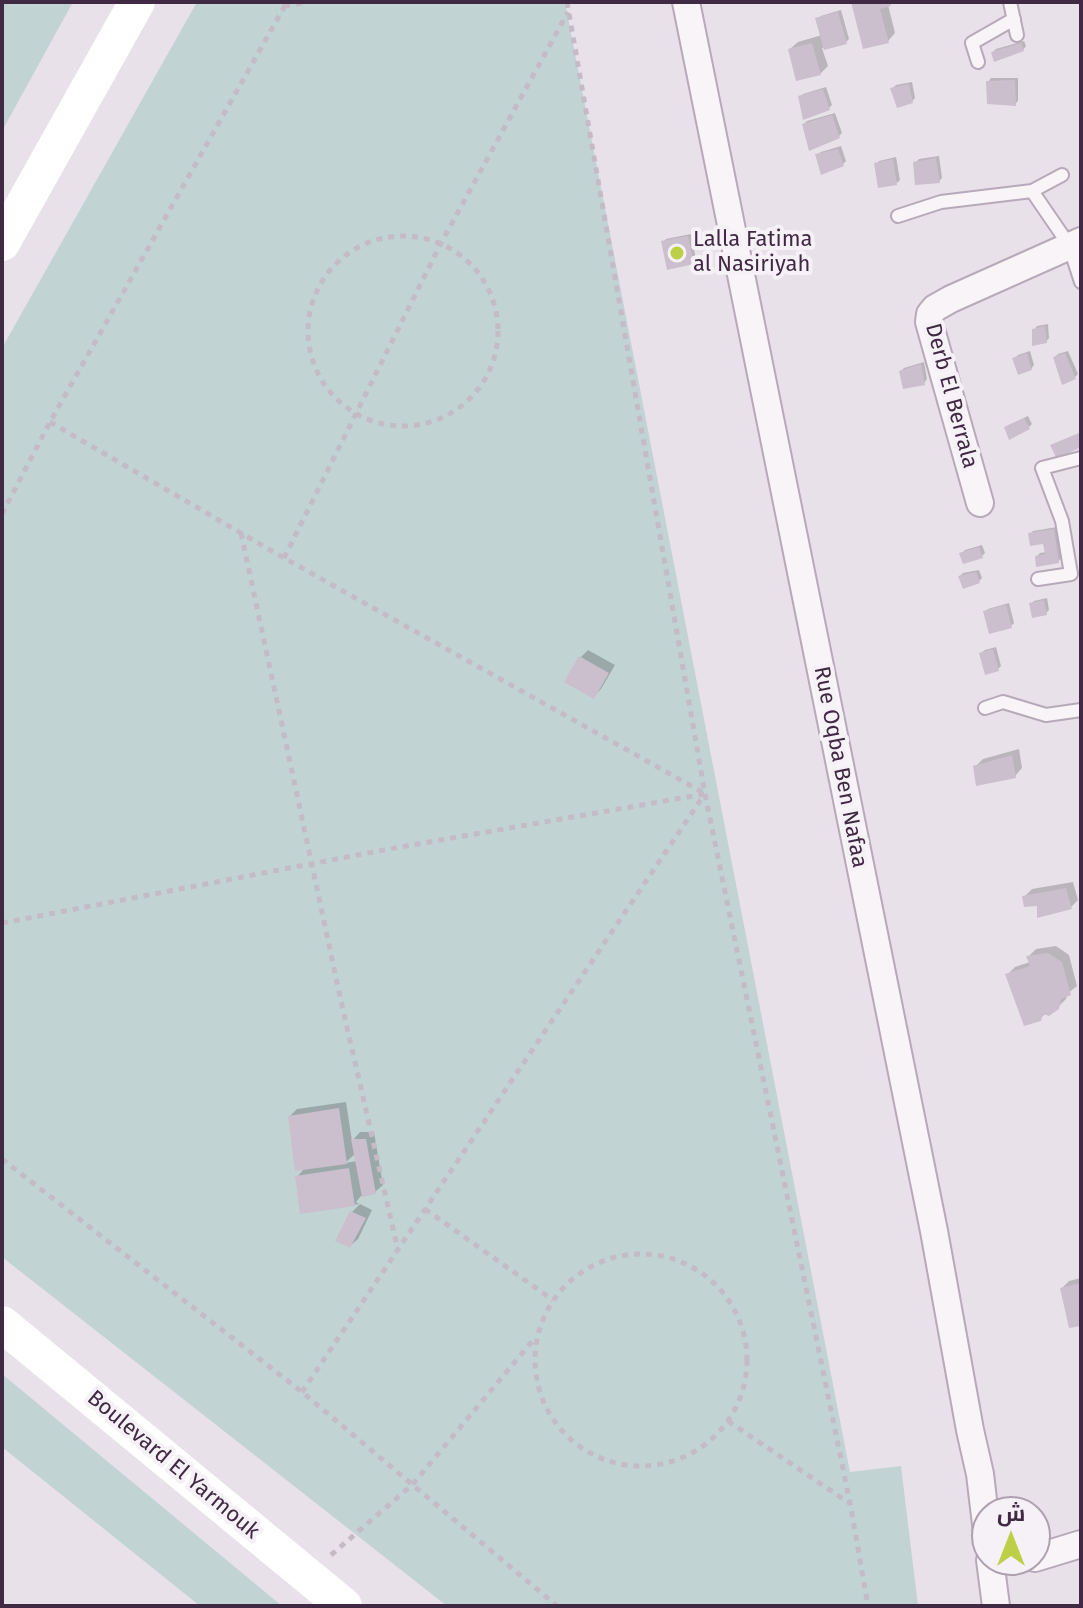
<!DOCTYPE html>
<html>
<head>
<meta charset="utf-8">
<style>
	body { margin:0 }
	#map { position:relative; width:1083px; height:1608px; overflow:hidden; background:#e9e1ea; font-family:"Fira Sans",Cairo,sans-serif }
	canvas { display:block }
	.frame { position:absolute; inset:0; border:4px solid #402942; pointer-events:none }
	.north { position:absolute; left:971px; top:1496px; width:80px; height:80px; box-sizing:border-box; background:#f6f1f7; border:2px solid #ada1af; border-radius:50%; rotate:0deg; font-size:22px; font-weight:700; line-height:32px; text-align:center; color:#402942 }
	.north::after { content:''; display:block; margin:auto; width:28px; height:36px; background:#bccf46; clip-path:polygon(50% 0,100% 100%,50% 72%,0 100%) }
</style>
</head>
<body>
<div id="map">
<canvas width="1083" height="1608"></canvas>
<div class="frame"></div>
<div class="north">ش</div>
</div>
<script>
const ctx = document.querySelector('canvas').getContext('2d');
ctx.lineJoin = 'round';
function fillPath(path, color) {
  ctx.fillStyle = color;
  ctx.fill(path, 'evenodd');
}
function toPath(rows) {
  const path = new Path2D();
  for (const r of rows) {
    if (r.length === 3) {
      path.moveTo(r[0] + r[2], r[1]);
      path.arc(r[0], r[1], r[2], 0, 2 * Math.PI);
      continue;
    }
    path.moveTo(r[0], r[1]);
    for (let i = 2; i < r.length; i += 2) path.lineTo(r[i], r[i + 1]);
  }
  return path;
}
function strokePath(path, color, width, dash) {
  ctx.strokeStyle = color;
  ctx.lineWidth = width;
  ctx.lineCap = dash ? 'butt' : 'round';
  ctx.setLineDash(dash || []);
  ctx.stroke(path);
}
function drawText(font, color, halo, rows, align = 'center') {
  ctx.font = font + ' "Fira Sans",sans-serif';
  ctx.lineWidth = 8;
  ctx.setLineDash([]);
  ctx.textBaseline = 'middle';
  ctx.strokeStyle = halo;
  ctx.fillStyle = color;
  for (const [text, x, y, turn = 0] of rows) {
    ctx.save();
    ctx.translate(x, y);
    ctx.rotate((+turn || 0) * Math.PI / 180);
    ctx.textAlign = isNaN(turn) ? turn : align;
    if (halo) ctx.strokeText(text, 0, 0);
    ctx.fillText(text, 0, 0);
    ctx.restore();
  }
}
const green = toPath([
	[2,2,73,2,2,131],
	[197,2,565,2,850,1472,901,1466,918,1606,447,1606,2,1257,2,348],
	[2,1374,282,1606,200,1606,2,1447]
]);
const shadow = toPath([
	[853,2,892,2,888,5,895,33,888,41],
	[841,10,849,39,846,42,822,48,828,66,820,74,790,49,798,42,822,35,818,19,821,16],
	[1024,41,1026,46,1023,50,993,52,996,49],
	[991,78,1018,78,1018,101,1015,104,988,82],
	[912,82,915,98,912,101,893,88,896,85],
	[826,87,832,105,829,108,800,97,803,94],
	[835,113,842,133,839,136,804,124,807,121],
	[841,146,846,161,842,165,817,155,821,152],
	[939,156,942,178,939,181,916,162,919,159],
	[896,157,900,180,897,183,876,164,879,161],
	[691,234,696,259,693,262,663,242,666,239],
	[1048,324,1049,338,1046,342,1034,330,1037,326],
	[1030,351,1034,365,1031,369,1015,358,1018,355],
	[1068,351,1078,374,1075,377,1055,357,1058,354],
	[924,362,927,379,924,383,901,371,904,368],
	[1028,416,1032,424,1029,427,1009,425],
	[1057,527,1062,558,1058,561,1037,556,1040,553,1047,552,1045,542,1030,534,1033,531],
	[982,545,985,553,982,556,961,554,965,550],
	[979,570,982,578,979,581,960,576,963,573],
	[1047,598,1049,610,1046,613,1031,604,1034,601],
	[1009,603,1014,623,1011,626,985,612,988,609],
	[996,647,1001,666,998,669,981,653,985,650],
	[588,650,615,665,601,689,594,696,581,657],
	[1019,749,1022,768,1015,776,975,767,983,759],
	[1073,882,1078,900,1071,907,1039,903,1024,897,1032,889],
	[1056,946,1069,955,1077,986,1067,994,1066,999,1058,1007,1046,1013,1040,1019,1008,974,1015,967,1030,962,1028,957,1036,949],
	[346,1102,352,1141,360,1132,374,1132,383,1185,375,1192,361,1196,356,1202,359,1204,302,1212,297,1177,305,1168,290,1116,297,1109],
	[356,1153,357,1161,345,1163],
	[360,1204,372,1210,358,1239,350,1246,338,1240,352,1212],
	[1081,1278,1081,1324,1062,1288,1069,1281]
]);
const building = toPath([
	[851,2,890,2,891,6,880,9,889,43,863,49],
	[838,12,847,44,824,50,815,18],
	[812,43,821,75,796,81,788,49],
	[1021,43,1024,51,994,62,991,52],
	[1015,80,1016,106,987,104,986,81],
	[909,84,913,103,897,108,890,88],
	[823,89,830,110,803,120,798,96],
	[832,115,840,138,809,151,802,124],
	[838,149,844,166,821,175,815,154],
	[936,158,940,183,915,185,913,162],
	[893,159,897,185,878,188,874,163],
	[688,236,694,264,667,270,661,241],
	[1045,326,1047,343,1032,346,1032,329],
	[1027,353,1032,370,1018,375,1012,358],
	[1065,353,1076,379,1062,385,1053,357],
	[921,364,925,385,903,389,899,371],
	[1024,418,1030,429,1009,440,1004,427],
	[1079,433,1081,438,1081,447,1057,459,1050,445],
	[1054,529,1059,563,1036,567,1035,556,1045,554,1043,544,1030,546,1028,533],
	[979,547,983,558,963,564,959,553],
	[976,572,980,583,963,589,958,576],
	[1044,600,1047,615,1032,618,1029,603],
	[1006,605,1012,628,989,634,983,611],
	[993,649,999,671,985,675,979,653],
	[579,656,609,673,594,699,564,682],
	[1012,755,1016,778,976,786,973,766],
	[1066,888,1072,909,1037,918,1037,906,1024,907,1022,896],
	[1048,953,1062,962,1071,995,1061,999,1059,1009,1049,1016,1043,1014,1041,1021,1024,1026,1005,974,1030,966,1026,956],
	[339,1108,347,1164,295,1171,288,1116],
	[351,1139,366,1139,376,1194,362,1197],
	[349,1168,355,1206,300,1214,295,1176],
	[350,1211,366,1218,350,1248,335,1241],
	[1081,1283,1081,1326,1069,1328,1060,1288]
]);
const path = toPath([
	[567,2,705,794,850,1503,868,1606],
	[284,6,307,2],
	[403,331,95],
	[50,422,284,558,704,793],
	[2,514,50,422,287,2],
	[241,533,341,1001,398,1250],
	[284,558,441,243,568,12],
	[2,923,389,849,705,794],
	[2,1159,302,1392,557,1606],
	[425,1209,553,1300],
	[641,1360,106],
	[302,1392,704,795],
	[728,1421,849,1503],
	[331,1555,412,1485,534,1339]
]);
const lane = toPath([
	[1010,2,1017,35],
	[978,62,972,43,1014,19],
	[1032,191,1062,175],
	[898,216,941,202,1032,191,1069,245,1081,282],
	[1038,579,1071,574,1062,521,1042,468,1081,458],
	[985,708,1003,702,1046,715,1081,710]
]);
const street = toPath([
	[686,2,934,1231,970,1430,980,1474,987,1533],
	[980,503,929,322,930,314,935,308,951,299,1081,241],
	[1035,1558,1081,1544],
	[990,1560,996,1606]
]);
const secondary = toPath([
	[2,243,137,2],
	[2,1324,344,1606]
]);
const markers = [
	[677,253,8,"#bccf46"]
];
const poiNames = [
	["Lalla Fatima",693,240],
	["al Nasiriyah",693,265]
];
const streetNames = [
	["Derb El Berrala",951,396,75],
	["Rue Oqba Ben Nafaa",840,767,79],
	["Boulevard El Yarmouk",173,1465,40]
];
fillPath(green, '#c2d3d4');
fillPath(shadow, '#0003');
fillPath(building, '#cbbecd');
strokePath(lane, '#b6aab8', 16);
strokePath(street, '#b6aab8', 30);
strokePath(path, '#c4bbc5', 5, [6, 6]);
strokePath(lane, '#f8f4f8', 12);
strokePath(street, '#f8f4f8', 26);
strokePath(secondary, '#fff', 36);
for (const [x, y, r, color] of markers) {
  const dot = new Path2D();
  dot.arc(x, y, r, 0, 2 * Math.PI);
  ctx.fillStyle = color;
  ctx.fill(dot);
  strokePath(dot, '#f6f1f7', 3);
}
drawText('22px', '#402942', '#f6f1f7', poiNames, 'left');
drawText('22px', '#402942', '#f6f1f7', streetNames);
</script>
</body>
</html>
